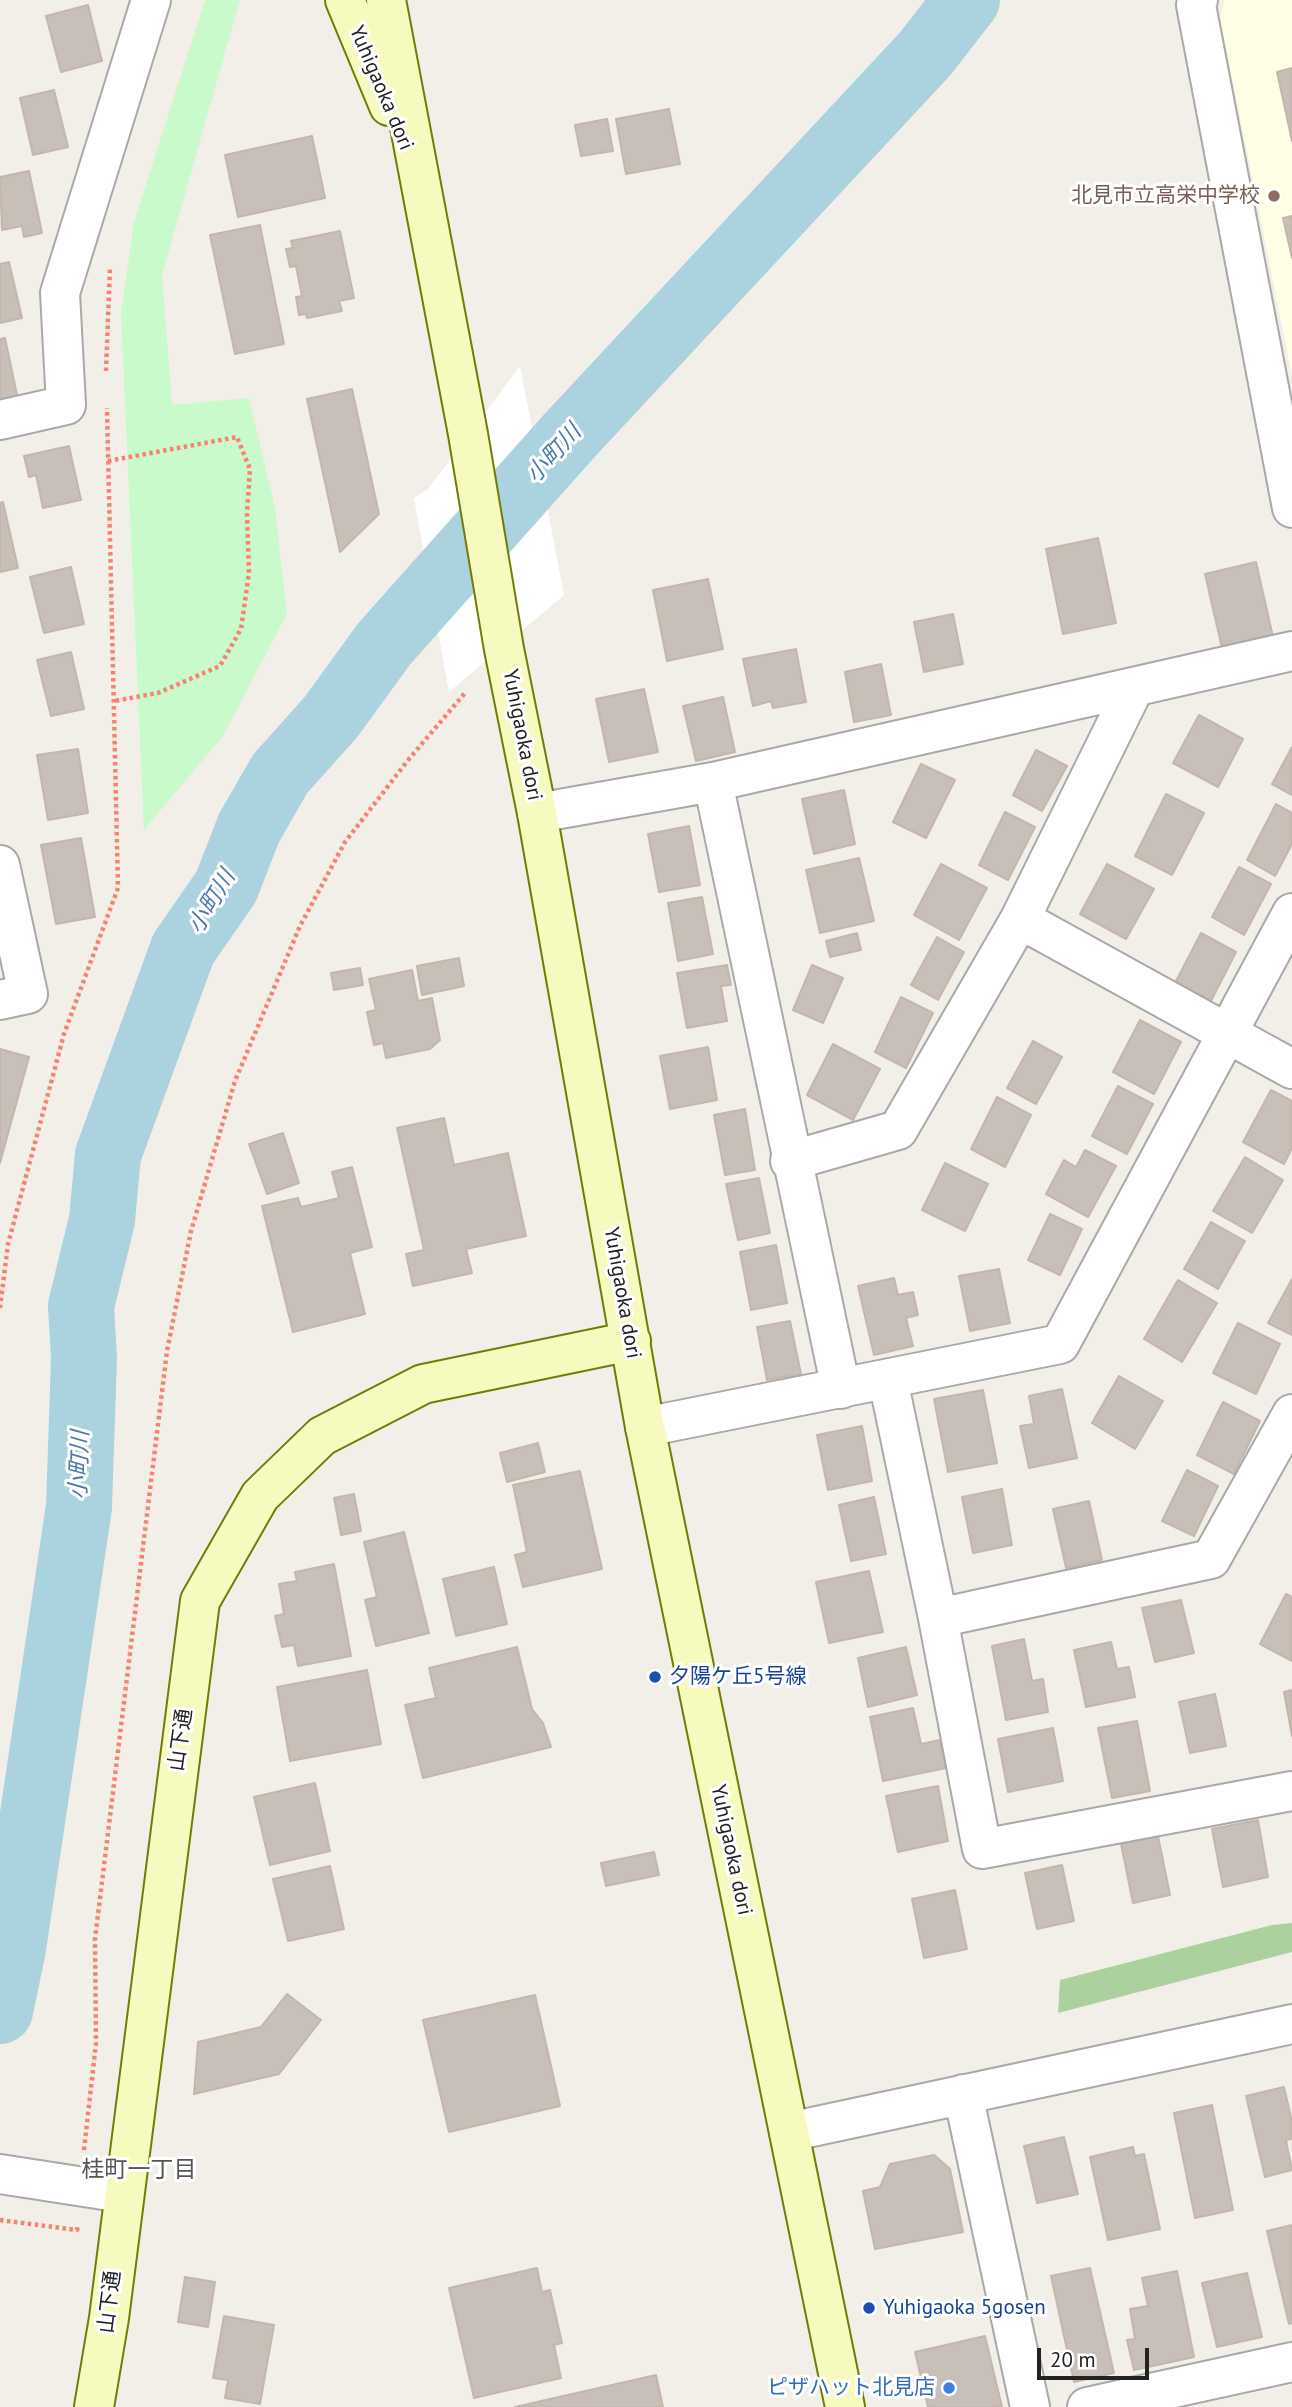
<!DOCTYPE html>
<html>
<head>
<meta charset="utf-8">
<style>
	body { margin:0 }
	#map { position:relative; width:1292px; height:2407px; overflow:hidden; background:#f2efe9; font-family:"PT Sans",sans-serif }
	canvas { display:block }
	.scale { position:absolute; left:1037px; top:2348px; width:112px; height:32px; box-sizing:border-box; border:4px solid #222; border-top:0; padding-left:9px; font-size:21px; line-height:24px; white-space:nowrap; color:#222; -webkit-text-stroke:5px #fff; paint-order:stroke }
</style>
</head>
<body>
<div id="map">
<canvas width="1292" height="2407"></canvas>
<div class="scale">20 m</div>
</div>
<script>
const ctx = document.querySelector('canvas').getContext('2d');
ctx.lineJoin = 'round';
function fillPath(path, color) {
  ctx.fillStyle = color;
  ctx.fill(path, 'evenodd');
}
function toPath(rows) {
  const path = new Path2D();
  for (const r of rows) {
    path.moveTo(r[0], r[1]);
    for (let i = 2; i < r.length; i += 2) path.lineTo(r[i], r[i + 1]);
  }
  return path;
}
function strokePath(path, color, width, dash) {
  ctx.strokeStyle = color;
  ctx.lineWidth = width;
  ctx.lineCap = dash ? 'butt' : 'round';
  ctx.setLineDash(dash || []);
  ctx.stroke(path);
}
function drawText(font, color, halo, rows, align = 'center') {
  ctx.font = font + ' "PT Sans","Noto Sans JP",sans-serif';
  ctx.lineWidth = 6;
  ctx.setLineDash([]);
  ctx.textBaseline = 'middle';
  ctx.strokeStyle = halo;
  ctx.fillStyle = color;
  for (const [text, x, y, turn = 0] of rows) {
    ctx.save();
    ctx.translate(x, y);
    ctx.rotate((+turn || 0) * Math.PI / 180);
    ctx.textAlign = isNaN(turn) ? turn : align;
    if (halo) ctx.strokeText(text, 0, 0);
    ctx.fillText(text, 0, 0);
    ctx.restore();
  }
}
const education = toPath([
	[1225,0,1292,0,1292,375,1220,17]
]);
const forest = toPath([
	[1292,1923,1292,1952,1058,2013,1060,1980,1272,1925]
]);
const park = toPath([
	[205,0,240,0,162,275,172,405,249,398,275,508,287,614,223,736,144,830,121,312,134,222]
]);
const pier = toPath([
	[520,366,564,595,449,692,414,498,428,489]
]);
const river = toPath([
	[0,2011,13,1948,79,1507,84,1358,81,1306,102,1220,108,1155,183,949,226,887,249,828,280,774,331,717,384,644,570,435,925,54,967,0]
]);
const building = toPath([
	[88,5,102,61,61,72,46,16,88,5],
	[1292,68,1292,141,1277,72,1292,68],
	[54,90,68,147,33,155,20,98,54,90],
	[669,109,680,164,626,174,616,119,669,109],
	[607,119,613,151,581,156,575,125,607,119],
	[312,136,325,198,238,217,225,155,312,136],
	[29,171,42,233,24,237,22,226,2,230,0,177,29,171],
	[1292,216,1292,258,1283,218,1292,216],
	[260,225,284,344,235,354,210,235,260,225],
	[340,231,354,298,339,301,342,311,307,318,306,314,299,315,296,297,302,296,296,266,290,267,286,249,293,248,291,241,340,231],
	[9,262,22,318,0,323,0,264,9,262],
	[5,338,18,400,0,403,0,339,5,338],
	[352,389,379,514,340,552,307,399,352,389],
	[69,446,81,500,43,508,36,475,29,477,24,456,69,446],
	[3,502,18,568,0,572,0,503,3,502],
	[1098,538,1116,623,1063,634,1046,549,1098,538],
	[1256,562,1273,637,1222,648,1205,574,1256,562],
	[71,567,84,624,44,633,30,577,71,567],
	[708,579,723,649,667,661,653,590,708,579],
	[953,614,963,664,924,672,914,622,953,614],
	[796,649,806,702,773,708,771,701,753,706,743,659,796,649],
	[71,652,84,709,51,716,37,660,71,652],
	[881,664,891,715,854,722,845,672,881,664],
	[644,689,658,752,609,762,596,699,644,689],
	[723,697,735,752,696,761,683,706,723,697],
	[1199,715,1243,739,1218,787,1173,763,1199,715],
	[1292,747,1292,795,1272,784,1292,747],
	[78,749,88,813,48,820,37,755,78,749],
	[1036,750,1067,766,1042,811,1013,795,1036,750],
	[921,764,955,780,926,838,893,822,921,764],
	[844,790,855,844,814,854,802,799,844,790],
	[1166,794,1204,813,1172,875,1135,856,1166,794],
	[1276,804,1292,813,1292,844,1275,876,1247,860,1276,804],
	[1005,812,1035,827,1008,880,979,865,1005,812],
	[689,826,700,885,659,892,648,834,689,826],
	[81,838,95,917,56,924,41,845,81,838],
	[859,858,874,921,820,933,806,870,859,858],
	[941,864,987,888,959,940,914,915,941,864],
	[1107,864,1154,889,1126,939,1080,914,1107,864],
	[1239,867,1271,884,1244,935,1212,917,1239,867],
	[702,897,713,954,678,961,668,903,702,897],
	[857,933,861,950,830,957,826,941,857,933],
	[1201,933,1236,952,1211,1001,1175,983,1201,933],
	[937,937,964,952,938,1000,911,985,937,937],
	[459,958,464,986,422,995,417,966,459,958],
	[727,965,731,985,721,986,727,1021,687,1028,677,973,727,965],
	[812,965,843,978,823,1023,793,1010,812,965],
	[360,968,363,985,334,990,331,973,360,968],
	[412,970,418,1001,432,998,440,1040,430,1049,386,1058,383,1043,374,1045,367,1012,376,1010,369,979,412,970],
	[901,997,933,1013,906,1068,875,1052,901,997],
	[1140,1020,1181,1042,1154,1094,1113,1072,1140,1020],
	[1033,1041,1062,1057,1036,1104,1007,1088,1033,1041],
	[833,1044,880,1069,853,1120,807,1095,833,1044],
	[708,1047,717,1100,670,1109,660,1056,708,1047],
	[0,1049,29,1057,0,1163,0,1049],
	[1118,1086,1153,1104,1127,1154,1092,1136,1118,1086],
	[1271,1090,1292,1101,1292,1148,1284,1164,1243,1142,1271,1090],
	[997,1097,1031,1115,1005,1167,971,1149,997,1097],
	[745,1109,755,1170,725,1175,714,1115,745,1109],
	[444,1118,454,1165,508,1153,526,1236,466,1249,472,1273,413,1286,406,1254,424,1250,397,1128,444,1118],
	[283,1133,299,1183,267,1194,249,1144,283,1133],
	[1085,1150,1116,1166,1088,1217,1046,1194,1064,1160,1076,1167,1085,1150],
	[1245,1157,1283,1180,1252,1233,1213,1211,1245,1157],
	[945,1163,988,1184,965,1231,922,1210,945,1163],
	[352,1167,372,1247,350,1253,365,1314,293,1332,262,1206,298,1198,301,1207,339,1198,332,1172,352,1167],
	[759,1178,770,1233,738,1240,726,1184,759,1178],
	[1050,1214,1082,1229,1060,1275,1028,1260,1050,1214],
	[1211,1222,1245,1241,1218,1289,1184,1269,1211,1222],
	[776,1245,787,1303,751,1310,740,1252,776,1245],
	[999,1269,1010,1323,970,1331,959,1276,999,1269],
	[894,1278,898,1295,913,1292,918,1315,906,1318,913,1346,874,1355,858,1286,894,1278],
	[1292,1279,1292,1335,1268,1323,1292,1279],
	[1178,1280,1217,1303,1182,1362,1144,1339,1178,1280],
	[790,1321,801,1374,767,1380,757,1327,790,1321],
	[1238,1323,1280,1344,1256,1394,1213,1373,1238,1323],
	[1119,1376,1163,1401,1135,1449,1092,1423,1119,1376],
	[1062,1389,1077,1458,1029,1468,1020,1426,1034,1424,1029,1396,1062,1389],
	[983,1390,997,1463,948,1472,934,1399,983,1390],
	[1223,1402,1260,1421,1234,1474,1197,1455,1223,1402],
	[862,1426,872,1481,828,1490,817,1435,862,1426],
	[538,1443,545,1472,507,1482,500,1453,538,1443],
	[1187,1470,1218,1486,1194,1536,1162,1521,1187,1470],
	[580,1471,602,1569,523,1587,515,1555,527,1552,513,1485,580,1471],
	[1002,1489,1012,1545,973,1553,962,1497,1002,1489],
	[354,1494,361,1531,341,1535,334,1498,354,1494],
	[874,1497,886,1554,851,1561,839,1505,874,1497],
	[1089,1501,1102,1560,1066,1568,1053,1509,1089,1501],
	[404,1532,429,1633,376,1646,365,1600,377,1597,364,1542,404,1532],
	[334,1564,351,1656,298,1666,294,1645,282,1647,275,1616,284,1614,279,1584,297,1581,295,1572,334,1564],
	[494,1567,507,1624,456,1636,443,1579,494,1567],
	[869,1571,883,1632,829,1643,816,1582,869,1571],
	[1286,1594,1292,1597,1292,1661,1260,1644,1286,1594],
	[1181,1600,1194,1653,1155,1662,1142,1608,1181,1600],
	[1024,1639,1032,1681,1043,1679,1048,1712,1006,1720,992,1646,1024,1639],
	[1111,1642,1117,1669,1129,1667,1135,1697,1086,1707,1074,1650,1111,1642],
	[517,1647,532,1709,543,1723,551,1747,423,1778,405,1705,436,1698,429,1668,517,1647],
	[906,1647,917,1695,868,1707,858,1658,906,1647],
	[367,1670,381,1744,290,1761,277,1687,367,1670],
	[1292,1690,1292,1736,1284,1692,1292,1690],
	[1215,1694,1226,1746,1190,1753,1179,1702,1215,1694],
	[913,1708,921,1744,940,1740,946,1768,883,1781,870,1717,913,1708],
	[1137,1721,1150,1791,1112,1798,1098,1728,1137,1721],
	[1053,1728,1063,1781,1008,1792,998,1739,1053,1728],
	[315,1783,330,1851,270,1865,254,1797,315,1783],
	[938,1786,948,1841,898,1852,886,1796,938,1786],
	[1258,1820,1268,1877,1223,1887,1212,1829,1258,1820],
	[1158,1836,1170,1895,1133,1903,1121,1844,1158,1836],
	[654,1852,659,1875,606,1886,601,1863,654,1852],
	[1062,1865,1074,1921,1037,1929,1025,1873,1062,1865],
	[330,1866,344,1929,288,1941,273,1879,330,1866],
	[955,1890,967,1949,924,1958,912,1899,955,1890],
	[287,1994,321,2020,279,2074,194,2094,198,2042,261,2027,287,1994],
	[535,1995,560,2106,449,2132,423,2020,535,1995],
	[1284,2087,1292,2122,1292,2139,1286,2140,1292,2170,1265,2177,1246,2096,1284,2087],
	[1212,2105,1233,2210,1195,2218,1174,2113,1212,2105],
	[1064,2137,1078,2194,1037,2203,1024,2146,1064,2137],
	[1133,2147,1135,2156,1144,2154,1160,2229,1108,2240,1090,2157,1133,2147],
	[934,2155,950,2169,963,2232,875,2249,863,2191,880,2187,890,2164,934,2155],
	[1292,2225,1292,2323,1289,2324,1267,2231,1292,2225],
	[537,2268,542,2292,550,2290,562,2343,554,2345,561,2378,474,2398,449,2288,537,2268],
	[1090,2268,1114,2373,1074,2382,1051,2276,1090,2268],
	[1177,2271,1194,2357,1134,2370,1127,2340,1135,2339,1130,2309,1148,2306,1142,2278,1177,2271],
	[1247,2273,1262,2337,1217,2347,1202,2283,1247,2273],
	[185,2277,215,2282,208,2327,178,2322,185,2277],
	[224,2316,274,2325,260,2404,225,2398,228,2380,213,2378,224,2316],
	[985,2336,1002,2407,928,2407,915,2352,985,2336],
	[656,2375,663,2407,515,2407,656,2375]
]);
const path = toPath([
	[106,371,110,268],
	[108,461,237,437,250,469,247,513,249,573,241,629,220,666,158,693,114,701],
	[0,1308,8,1244,64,1034,118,888,107,408],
	[84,2150,96,2043,95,1939,167,1351,191,1231,235,1081,300,926,345,842,409,759,465,693],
	[0,2220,69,2229,77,2230,78,2225]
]);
const street = toPath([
	[1198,0,1196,5,1292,508],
	[0,420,66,405,60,293,151,0],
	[713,782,841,1389],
	[537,813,713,782,1292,651],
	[0,865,28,994,0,1000],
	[1020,919,1292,1069],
	[790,1161,898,1130,1020,919,1134,688],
	[888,1380,938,1618,982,1849,1292,1791],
	[645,1427,1060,1344,1292,913],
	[938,1618,1211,1559,1292,1414],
	[963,2094,1030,2407],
	[789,2132,1292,2024],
	[0,2174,123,2193],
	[1087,2407,1292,2362]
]);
const secondary = toPath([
	[345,0,389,106],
	[386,0,468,434,504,649,537,813,645,1427,845,2407],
	[94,2407,109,2318,200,1601,260,1496,322,1436,423,1384,631,1341]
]);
const markers = [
	[1274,196,7,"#8d6e63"],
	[655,1677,7,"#1a4fb4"],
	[869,2308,7,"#1a4fb4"],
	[949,2388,7,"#3f7fe0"]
];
const streetNames = [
	["Yuhigaoka dori",381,88,67],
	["Yuhigaoka dori",522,735,79],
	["Yuhigaoka dori",622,1293,80],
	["山下通",181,1740,-82],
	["Yuhigaoka dori",731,1850,78],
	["山下通",110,2302,-83]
];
const educationNames = [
	["北見市立高栄中学校",1260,196]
];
const transitNames = [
	["夕陽ケ丘5号線",669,1677],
	["Yuhigaoka 5gosen",883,2308]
];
const shopNames = [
	["ピザハット北見店",935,2388]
];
const waterNames = [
	["小町川",554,454,-48],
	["小町川",212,902,-59],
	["小町川",80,1465,-88]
];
const neighbourhoodNames = [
	["桂町一丁目",139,2170]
];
fillPath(education, '#ffffe5');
fillPath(forest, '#add19e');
fillPath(park, '#c8facc');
fillPath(pier, '#fff');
strokePath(river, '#aad3df', 66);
fillPath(building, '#c7bfb8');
strokePath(building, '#c4b6ab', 2);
strokePath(street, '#a9a9a9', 42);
strokePath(secondary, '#707d05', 42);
strokePath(path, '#fa8072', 4.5, [3.5, 3.5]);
strokePath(street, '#fff', 38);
strokePath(secondary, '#f7fabf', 38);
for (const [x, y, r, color] of markers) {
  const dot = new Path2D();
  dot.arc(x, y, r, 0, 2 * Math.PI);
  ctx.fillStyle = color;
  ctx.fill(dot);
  strokePath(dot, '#fff', 2.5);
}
drawText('21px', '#222', '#fff', streetNames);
drawText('21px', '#785e54', '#fff', educationNames, 'right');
drawText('21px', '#164399', '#fff', transitNames, 'left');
drawText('21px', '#366cbe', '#fff', shopNames, 'right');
drawText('italic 23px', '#4a7aab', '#fff', waterNames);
drawText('23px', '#555', '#fff', neighbourhoodNames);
</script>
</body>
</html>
